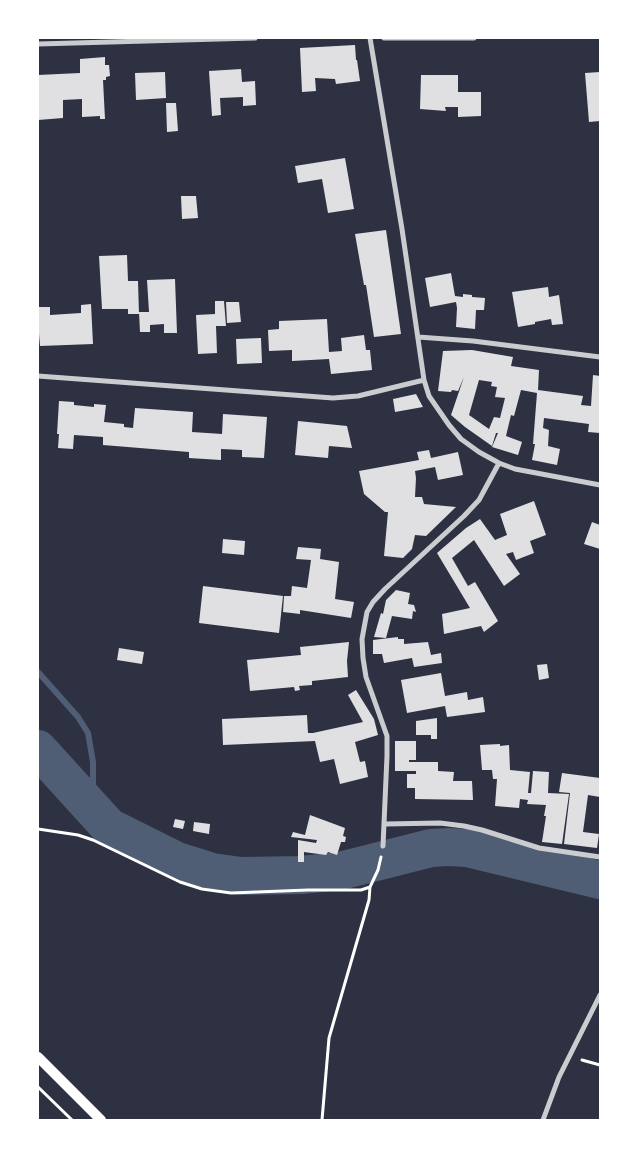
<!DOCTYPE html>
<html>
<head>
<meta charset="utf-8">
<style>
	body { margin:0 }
	#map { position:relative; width:638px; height:1158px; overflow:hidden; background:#2d3142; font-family:"Roboto Condensed",sans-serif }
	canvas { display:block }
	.frame { position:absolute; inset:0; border:39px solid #fff; pointer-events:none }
</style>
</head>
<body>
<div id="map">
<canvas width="638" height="1158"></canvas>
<div class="frame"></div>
</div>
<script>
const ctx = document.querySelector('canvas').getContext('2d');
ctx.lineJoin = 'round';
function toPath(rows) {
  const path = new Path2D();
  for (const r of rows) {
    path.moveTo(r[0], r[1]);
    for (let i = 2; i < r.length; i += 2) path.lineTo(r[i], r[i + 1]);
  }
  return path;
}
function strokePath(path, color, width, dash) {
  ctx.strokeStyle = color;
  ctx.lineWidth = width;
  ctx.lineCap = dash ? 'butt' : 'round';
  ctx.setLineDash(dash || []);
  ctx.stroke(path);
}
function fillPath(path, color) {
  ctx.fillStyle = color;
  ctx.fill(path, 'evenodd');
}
const stream = toPath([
	[38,672,78,717,88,733,93,762,93,786,91,809]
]);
const river = toPath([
	[38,749,109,827,177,861,212,872,241,876,301,875,340,871,431,848,448,847,467,848,488,853,600,880]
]);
const building = toPath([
	[355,45,356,60,357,60,360,81,336,84,335,79,315,78,316,91,302,92,300,48],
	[105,57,105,65,109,65,110,76,106,77,106,80,103,80,105,119,100,119,100,116,82,117,82,99,63,100,63,118,38,120,38,75,80,73,80,59],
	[241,69,242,82,255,81,256,105,243,106,243,97,220,98,221,115,212,116,209,71],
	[165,72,166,98,136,100,135,73],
	[600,72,600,121,589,122,585,73],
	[421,75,458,75,458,92,481,92,481,116,458,117,458,107,445,107,446,111,420,109],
	[166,103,176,103,178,131,167,132],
	[345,158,354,209,328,213,322,179,298,183,295,166],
	[181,196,196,196,198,218,182,219],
	[386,230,401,334,374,337,366,285,364,285,355,234],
	[127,255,128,281,138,281,139,314,128,314,128,309,102,309,99,256],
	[451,273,455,296,463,297,463,294,472,295,472,297,485,298,484,310,476,310,475,329,456,327,457,308,456,302,430,307,425,278],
	[175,279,177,333,164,333,164,324,150,325,150,332,140,332,139,312,149,312,147,280],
	[548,287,549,297,559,295,563,324,552,325,551,319,535,322,535,324,518,327,512,292],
	[215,301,224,301,226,326,216,326,217,353,198,354,196,315,215,314],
	[226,302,239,302,241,322,227,323],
	[91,304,93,344,40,346,39,334,38,334,38,307,50,307,50,315,81,313,81,305],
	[327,319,329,352,342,351,341,338,364,335,366,350,370,350,372,370,331,374,329,359,292,361,292,350,269,351,268,330,279,329,279,321],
	[261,338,262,363,237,364,236,339],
	[472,350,513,357,511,366,539,370,538,390,583,396,581,405,591,406,593,375,600,376,600,433,588,432,589,424,544,418,543,428,549,430,548,446,560,449,557,465,532,460,535,444,533,444,537,393,521,390,514,416,511,415,506,436,522,442,518,455,492,447,498,433,496,433,492,446,465,427,451,415,464,377,458,391,452,390,451,392,438,391,443,351],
	[479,380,492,382,491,386,497,387,495,397,505,398,500,418,494,417,489,429,469,415],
	[416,394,423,407,395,412,393,399],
	[59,401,74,402,74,405,94,407,94,404,106,405,104,422,124,424,124,427,133,428,135,408,193,412,192,432,222,434,223,414,267,417,264,458,242,457,242,450,221,449,221,460,189,458,189,452,103,445,103,437,74,435,73,449,58,448,59,434,57,434],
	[298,421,347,426,352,448,329,446,328,458,295,455],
	[429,450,431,458,458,452,463,475,438,480,435,467,415,471,416,478,415,497,422,497,424,504,456,507,426,536,415,535,412,549,403,558,384,556,388,512,385,512,364,494,359,471,419,460,417,452],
	[534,501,546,535,530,541,534,553,516,560,513,552,506,554,520,574,504,586,474,540,452,558,468,586,475,582,498,621,484,632,481,626,444,634,442,614,470,608,437,553,466,528,480,519,495,540,507,535,500,514],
	[592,522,600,525,600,549,584,544],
	[223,539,245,541,244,555,222,553],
	[298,547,321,549,320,559,339,562,335,599,354,602,351,618,300,610,300,614,283,612,284,596,291,596,292,586,307,588,311,560,296,559],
	[203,586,283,596,279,633,199,623],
	[396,590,410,593,408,604,414,605,416,612,413,611,412,619,392,616,386,638,374,637,381,613,383,614,386,600],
	[398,637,398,639,404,639,404,644,428,642,431,655,441,653,442,663,414,667,412,658,384,663,382,654,373,654,373,640],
	[349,642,347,661,348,677,312,681,312,685,299,686,300,690,295,691,294,687,250,691,247,660,301,655,300,647],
	[119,648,144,652,142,664,117,660],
	[547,664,549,678,539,680,537,665],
	[441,673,445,696,467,692,468,700,483,697,485,712,447,717,445,706,407,713,401,680],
	[356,690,374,719,378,735,355,742,360,762,365,761,368,777,340,784,334,759,320,762,315,741,223,745,222,719,307,715,308,733,313,733,363,722,348,695],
	[437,718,437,739,431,739,431,735,416,735,416,721],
	[395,741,416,741,416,760,409,760,409,762,438,762,438,771,454,772,453,781,472,781,473,800,415,799,415,788,407,788,407,774,416,774,416,771,395,771],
	[500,744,500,746,509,745,510,770,530,772,528,793,531,793,533,771,549,772,548,793,569,794,562,844,542,842,546,816,544,816,546,805,527,804,528,800,520,799,519,808,495,806,497,779,493,779,492,770,482,770,480,745],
	[562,773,600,778,600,797,588,795,583,832,599,834,597,848,564,844,570,793,559,792],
	[310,815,345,828,343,836,346,837,345,842,341,842,337,855,328,852,326,855,304,852,304,862,298,862,298,840,316,843,317,840,291,837,293,832,305,835],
	[175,819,185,821,183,829,173,827],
	[194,822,210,824,209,834,193,831]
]);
const path = toPath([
	[38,829,78,835,93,840,180,882,202,889,231,893,308,890,361,890,370,887,378,870,381,857],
	[582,1060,600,1065],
	[38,1087,72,1120],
	[322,1120,329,1038,369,900,370,887]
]);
const minor = toPath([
	[370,38,402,229,424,380,429,396,449,425,461,439,479,452,499,463,515,469,600,485],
	[384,38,474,38],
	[38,44,255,38],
	[418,337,473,341,600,357],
	[38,376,333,398,358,396,424,380],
	[385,824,440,823,464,826,482,830,539,848,600,857],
	[383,846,387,756,387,736,366,677,363,658,362,639,367,612,373,602,385,589,464,516,479,500,499,463],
	[543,1120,559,1077,600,995]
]);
const secondary = toPath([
	[38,1057,101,1120]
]);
strokePath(stream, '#4f5d75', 6);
strokePath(river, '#4f5d75', 38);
fillPath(building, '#e0e0e3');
strokePath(path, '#fff', 3);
strokePath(minor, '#caccd0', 5);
strokePath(secondary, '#fff', 10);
</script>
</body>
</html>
